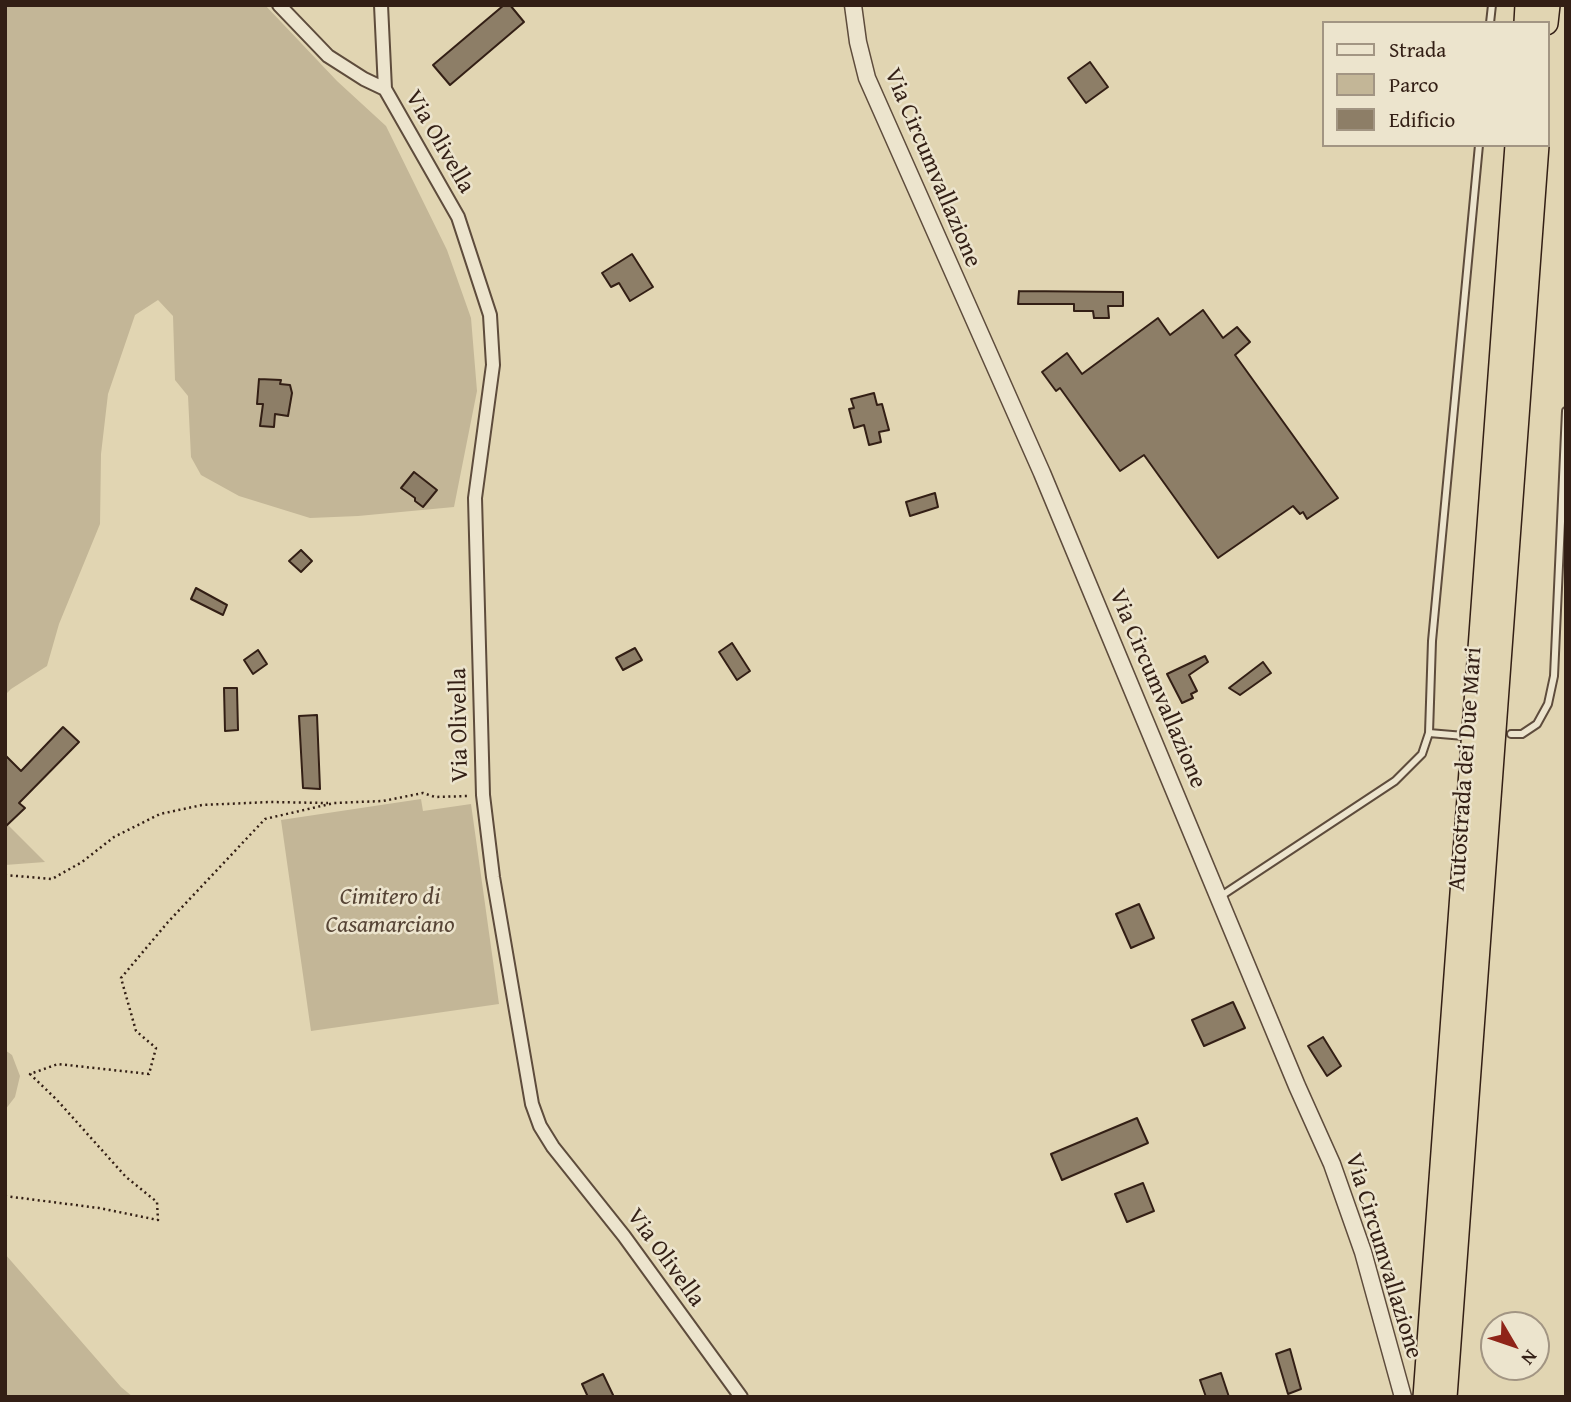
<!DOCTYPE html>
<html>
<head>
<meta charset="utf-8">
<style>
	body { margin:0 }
	#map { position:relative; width:1571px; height:1402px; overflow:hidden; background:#e1d5b2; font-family:"Gentium Book Plus",serif }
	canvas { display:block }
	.frame { position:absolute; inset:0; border:7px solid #331f15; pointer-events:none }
	.legend { position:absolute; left:1322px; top:21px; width:228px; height:126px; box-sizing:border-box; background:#ece4cd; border:2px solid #a29583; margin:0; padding:9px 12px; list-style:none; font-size:21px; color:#331f15 }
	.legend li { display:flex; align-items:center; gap:14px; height:35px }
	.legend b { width:35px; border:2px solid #a29583 }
	.north { position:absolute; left:1480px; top:1311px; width:70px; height:70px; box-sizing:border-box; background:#ece4cd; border:2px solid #a29583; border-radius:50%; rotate:129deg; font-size:19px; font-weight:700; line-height:28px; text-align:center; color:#331f15 }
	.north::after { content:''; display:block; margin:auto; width:24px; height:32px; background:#8f2418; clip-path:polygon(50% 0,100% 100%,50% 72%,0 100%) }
</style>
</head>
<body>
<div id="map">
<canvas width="1571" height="1402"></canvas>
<div class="frame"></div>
<ul class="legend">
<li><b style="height:9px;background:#ece4cd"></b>Strada</li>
<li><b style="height:19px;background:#c3b697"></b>Parco</li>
<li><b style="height:19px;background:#8d7e67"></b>Edificio</li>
</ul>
<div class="north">N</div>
</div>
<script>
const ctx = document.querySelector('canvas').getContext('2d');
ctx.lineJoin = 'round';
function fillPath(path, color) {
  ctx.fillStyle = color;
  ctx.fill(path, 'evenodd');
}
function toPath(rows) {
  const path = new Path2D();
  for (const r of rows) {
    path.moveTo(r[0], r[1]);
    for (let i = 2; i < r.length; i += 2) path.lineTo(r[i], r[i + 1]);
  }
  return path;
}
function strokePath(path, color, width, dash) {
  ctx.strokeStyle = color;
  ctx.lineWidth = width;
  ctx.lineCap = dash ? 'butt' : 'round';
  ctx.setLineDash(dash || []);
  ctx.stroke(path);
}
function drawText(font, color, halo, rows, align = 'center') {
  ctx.font = font + ' "Gentium Book Plus",serif';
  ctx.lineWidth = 5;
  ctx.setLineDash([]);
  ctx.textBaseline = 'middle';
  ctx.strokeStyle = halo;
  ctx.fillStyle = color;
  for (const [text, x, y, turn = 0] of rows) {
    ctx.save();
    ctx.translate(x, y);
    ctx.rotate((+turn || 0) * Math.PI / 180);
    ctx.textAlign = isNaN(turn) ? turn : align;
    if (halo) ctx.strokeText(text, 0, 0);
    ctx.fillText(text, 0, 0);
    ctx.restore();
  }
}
const green = toPath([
	[5,5,265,5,337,81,386,126,447,250,471,318,477,391,454,507,358,516,310,518,239,496,201,475,191,457,188,396,175,380,173,316,158,300,135,315,108,394,101,454,100,524,59,624,47,666,11,689,5,695],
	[421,799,423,811,471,804,499,1004,311,1031,281,820],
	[5,822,45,862,5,865],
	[5,1050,12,1055,20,1076,15,1097,5,1110],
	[5,1254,121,1387,133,1397,5,1397]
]);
const building = toPath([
	[504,5,510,5,524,22,450,85,433,65,504,5],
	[1090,62,1108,87,1086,103,1068,78,1090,62],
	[632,254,653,287,630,301,619,283,611,287,602,273,632,254],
	[1019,291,1123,292,1123,306,1108,306,1109,318,1094,318,1093,311,1074,311,1074,304,1018,304,1019,291],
	[1203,310,1223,338,1237,327,1250,342,1235,355,1338,498,1307,519,1303,512,1300,514,1293,506,1218,558,1144,455,1120,471,1060,388,1056,391,1042,372,1067,353,1082,374,1158,318,1170,335,1203,310],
	[259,379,281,380,280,384,290,385,292,393,288,416,275,414,274,427,260,426,263,404,257,404,259,379],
	[874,393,877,405,882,404,889,430,879,432,881,442,869,445,864,425,854,428,849,409,854,408,851,399,874,393],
	[414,472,437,490,423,507,415,501,415,498,401,488,414,472],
	[935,493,938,507,910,516,906,502,935,493],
	[301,550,312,561,301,572,289,561,301,550],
	[196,588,227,605,223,615,191,599,196,588],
	[732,643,750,671,737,680,719,652,732,643],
	[635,648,642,660,623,670,616,658,635,648],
	[258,650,267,664,253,674,244,660,258,650],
	[1205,656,1208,662,1189,675,1197,691,1191,694,1193,698,1182,703,1167,674,1205,656],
	[1263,662,1271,673,1240,695,1229,688,1263,662],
	[224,688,237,688,238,730,225,731,224,688],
	[317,715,320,789,303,788,299,716,317,715],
	[63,727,79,742,19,803,25,808,5,827,5,755,21,771,63,727],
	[1139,904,1154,938,1131,948,1116,914,1139,904],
	[1233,1002,1245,1028,1204,1046,1192,1020,1233,1002],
	[1323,1037,1341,1066,1327,1076,1308,1046,1323,1037],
	[1137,1118,1148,1143,1062,1180,1051,1154,1137,1118],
	[1143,1183,1154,1211,1127,1222,1115,1194,1143,1183],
	[1290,1349,1301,1389,1288,1394,1276,1354,1290,1349],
	[1221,1373,1229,1397,1206,1397,1200,1380,1221,1373],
	[603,1374,614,1397,588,1397,582,1384,603,1374]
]);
const path = toPath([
	[5,875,52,879,82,862,114,837,160,814,202,805,270,802,328,803],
	[5,1196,99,1208,158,1220,157,1202,126,1177,57,1100,30,1074,58,1064,149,1074,156,1048,136,1031,121,978,168,922,265,819,334,803,383,801,423,793,435,797,469,796]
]);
const service = toPath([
	[1490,23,1492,5],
	[1429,733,1464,736],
	[1511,734,1522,734,1537,724,1548,704,1554,676,1566,411],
	[1221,896,1395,781,1422,754,1429,733,1432,641,1479,145]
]);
const minor = toPath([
	[279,5,328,56,364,79,385,89],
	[381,5,385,89,458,217,490,315,493,365,475,498,483,795,493,877,532,1104,540,1126,553,1147,624,1236,741,1397]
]);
const tertiary = toPath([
	[853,5,858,42,867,78,1042,473,1297,1086,1332,1164,1363,1252,1403,1397]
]);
const motorway = toPath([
	[1526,23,1527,5],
	[1546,23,1548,5],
	[1425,1397,1517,145],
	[1445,1397,1537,145]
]);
const streetNames = [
	["Via Olivella",439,142,60],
	["Via Circumvallazione",932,168,67],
	["Via Circumvallazione",1157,689,67],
	["Via Olivella",460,725,-91],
	["Autostrada dei Due Mari",1466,769,-86],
	["Via Circumvallazione",1383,1256,73],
	["Via Olivella",665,1258,54]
];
const parkNames = [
	["Cimitero di",390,898],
	["Casamarciano",390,926]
];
fillPath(green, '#c3b697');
fillPath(building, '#8d7e67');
strokePath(building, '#331f15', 2);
strokePath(service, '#5e4c3c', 10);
strokePath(minor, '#5e4c3c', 16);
strokePath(tertiary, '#5e4c3c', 19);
strokePath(motorway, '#331f15', 26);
strokePath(path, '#331f15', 2.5, [2, 3.5]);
strokePath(service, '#ece4cd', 6);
strokePath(minor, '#ece4cd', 12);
strokePath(tertiary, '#ece4cd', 16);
strokePath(motorway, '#e1d5b2', 23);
drawText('24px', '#331f15', '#ece4cd', streetNames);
drawText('italic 24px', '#574536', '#ece4cd', parkNames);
</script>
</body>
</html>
